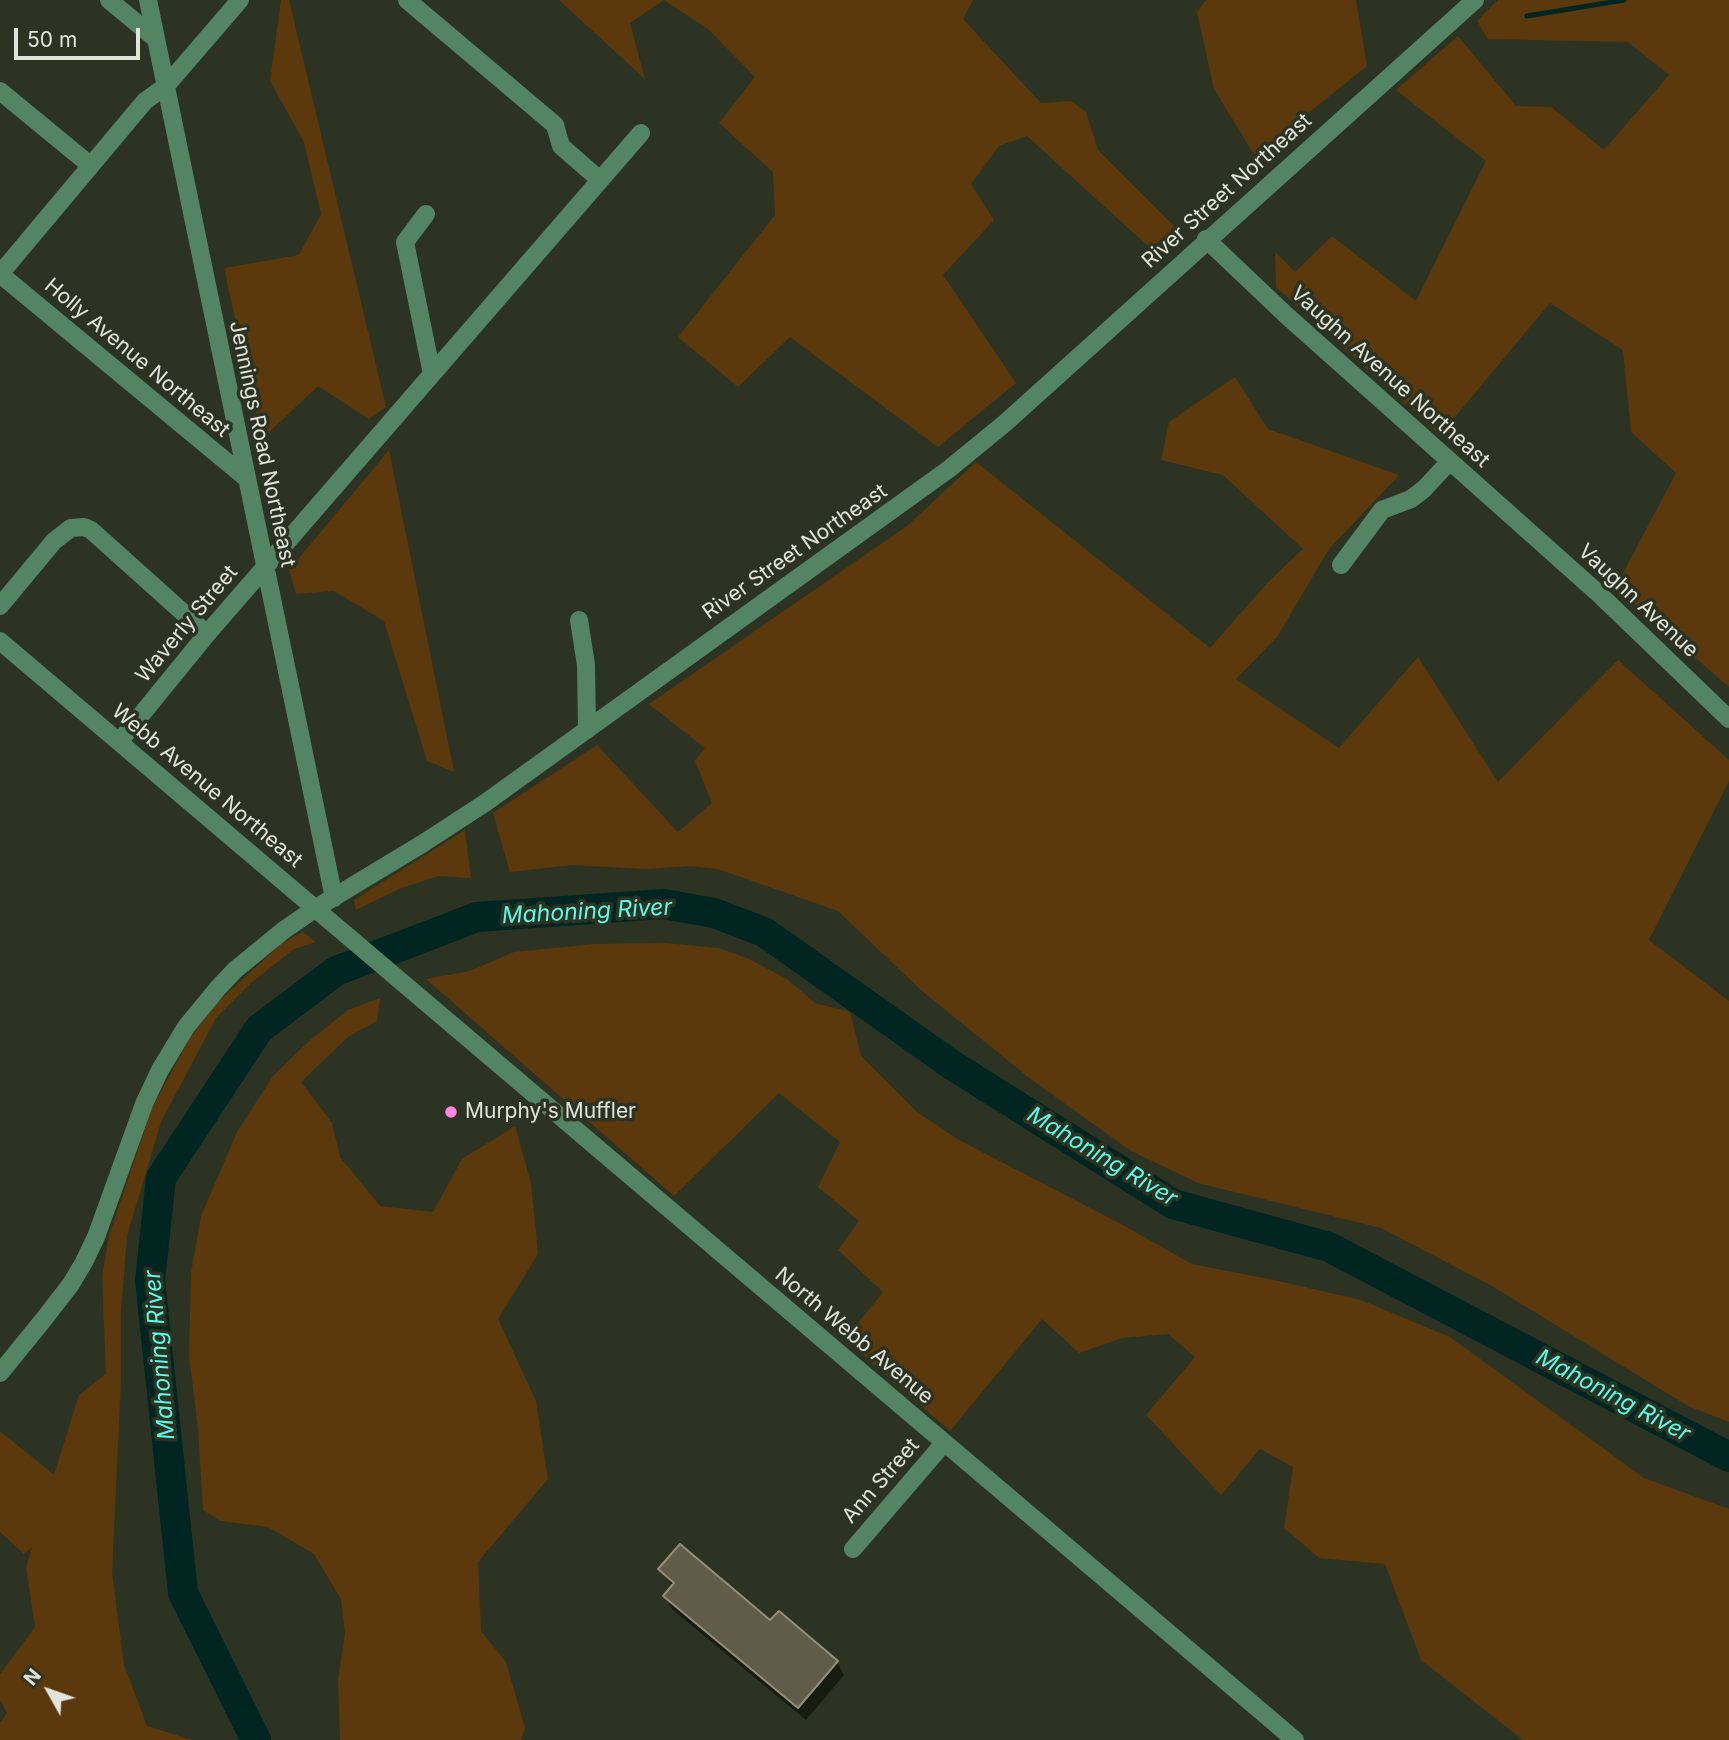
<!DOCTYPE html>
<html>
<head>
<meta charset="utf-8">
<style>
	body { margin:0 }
	#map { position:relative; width:1729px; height:1740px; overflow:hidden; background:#2d3322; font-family:Inter,sans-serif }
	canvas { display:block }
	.north { position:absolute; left:14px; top:1656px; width:70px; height:70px; -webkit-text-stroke:5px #2d3322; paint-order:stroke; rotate:310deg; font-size:19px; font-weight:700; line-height:28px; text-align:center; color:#e0e4da }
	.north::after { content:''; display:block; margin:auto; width:24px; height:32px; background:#e0e4da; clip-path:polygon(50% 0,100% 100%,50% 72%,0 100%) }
	.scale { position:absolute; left:14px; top:28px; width:126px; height:32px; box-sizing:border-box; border:4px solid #e0e4da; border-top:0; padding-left:9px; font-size:21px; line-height:24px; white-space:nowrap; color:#e0e4da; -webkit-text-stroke:5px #2d3322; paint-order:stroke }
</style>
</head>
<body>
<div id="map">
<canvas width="1729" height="1740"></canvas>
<div class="north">N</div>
<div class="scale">50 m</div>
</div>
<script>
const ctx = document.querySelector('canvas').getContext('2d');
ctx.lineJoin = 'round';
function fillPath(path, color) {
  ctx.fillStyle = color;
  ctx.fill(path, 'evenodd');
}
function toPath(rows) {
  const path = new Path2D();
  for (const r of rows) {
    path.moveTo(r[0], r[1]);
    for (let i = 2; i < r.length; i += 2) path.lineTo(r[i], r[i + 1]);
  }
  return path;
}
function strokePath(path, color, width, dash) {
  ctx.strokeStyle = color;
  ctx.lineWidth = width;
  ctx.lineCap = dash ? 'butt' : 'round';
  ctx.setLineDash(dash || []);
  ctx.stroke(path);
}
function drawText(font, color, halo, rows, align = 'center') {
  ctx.font = font + ' Inter,sans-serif';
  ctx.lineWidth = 7;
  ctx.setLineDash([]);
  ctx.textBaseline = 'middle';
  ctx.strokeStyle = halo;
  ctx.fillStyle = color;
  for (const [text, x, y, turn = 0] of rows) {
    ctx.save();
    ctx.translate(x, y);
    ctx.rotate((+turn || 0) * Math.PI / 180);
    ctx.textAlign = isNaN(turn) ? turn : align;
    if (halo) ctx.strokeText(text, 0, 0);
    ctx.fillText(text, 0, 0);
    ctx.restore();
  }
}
const green = toPath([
	[281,0,289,0,386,407,369,419,318,386,262,439,224,268,299,255,321,214,304,142,270,81],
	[559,0,973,0,963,19,1041,103,1071,101,1086,112,1098,150,1178,230,1150,248,1027,136,999,146,971,184,994,220,943,275,1016,383,938,447,790,337,738,387,678,337,775,215,773,172,719,123,755,77,708,29,664,0,630,23,645,79],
	[1206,0,1356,0,1367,66,1255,156,1214,89,1197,12],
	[1498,0,1729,0,1729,687,1615,588,1676,473,1631,432,1623,350,1550,303,1440,435,1276,287,1275,252,1295,272,1332,236,1416,301,1486,161,1396,90,1458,36,1516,106,1551,107,1604,150,1669,75,1628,42,1488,39,1477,21],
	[1235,377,1268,429,1399,475,1329,549,1277,637,1236,679,1339,748,1418,657,1498,782,1618,660,1729,760,1729,781,1649,940,1729,1001,1729,1422,1688,1406,1492,1286,1381,1228,1198,1183,1131,1151,1032,1080,922,991,838,911,718,869,691,866,645,869,572,865,510,872,493,813,597,745,678,832,712,803,695,761,705,748,649,704,907,526,976,462,1210,648,1270,580,1303,549,1223,475,1161,460,1169,422],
	[389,450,454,772,427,761,384,621,334,591,296,594,289,570],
	[465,830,471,878,438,876,399,889,356,910,354,900],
	[303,932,316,942,294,949,251,983,216,1018,161,1122,127,1236,121,1310,121,1380,112,1572,124,1665,147,1726,192,1740,0,1740,0,1723,7,1713,0,1700,0,1674,35,1627,26,1567,32,1547,24,1554,0,1532,0,1431,54,1475,79,1395,106,1374,102,1277,109,1236,152,1108,190,1038,216,1004,282,943],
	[665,943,719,948,749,959,787,979,815,1003,850,1012,861,1056,917,1112,959,1140,1121,1224,1192,1264,1274,1280,1361,1300,1450,1337,1644,1478,1729,1509,1729,1740,1523,1740,1421,1660,1385,1564,1319,1558,1284,1528,1293,1467,1260,1449,1221,1495,1146,1415,1195,1357,1168,1334,1122,1338,1079,1353,1042,1319,950,1431,845,1339,883,1292,838,1250,859,1221,818,1187,840,1142,779,1093,674,1196,426,979,470,971,514,952,594,944],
	[380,998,377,1021,349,1036,301,1082,332,1123,340,1157,380,1206,433,1212,462,1159,515,1126,531,1183,538,1254,498,1319,536,1401,548,1479,478,1562,481,1631,506,1662,525,1728,521,1740,340,1740,338,1679,345,1634,341,1599,314,1554,268,1527,221,1521,203,1510,198,1429,189,1355,191,1273,201,1216,237,1132,273,1076,309,1041,348,1010]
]);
const shadow = toPath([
	[660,1569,770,1623,837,1662,844,1675,806,1720,673,1610,665,1597,673,1587]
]);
const stream = toPath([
	[1527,16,1624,0]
]);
const river = toPath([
	[256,1740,183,1593,150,1280,161,1178,259,1029,336,971,477,917,664,904,714,913,764,932,952,1065,1173,1204,1329,1247,1729,1457]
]);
const building = toPath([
	[680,1544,770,1620,779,1611,838,1661,798,1708,663,1596,674,1583,658,1569,680,1544]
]);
const minor = toPath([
	[109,0,156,39],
	[148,0,334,898],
	[407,0,555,125,561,146,600,180],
	[0,91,90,165],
	[426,214,405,242,432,374],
	[1206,239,1286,315,1599,594,1729,719],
	[0,274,145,101,166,86,240,0],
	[0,274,245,477],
	[1341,565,1382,510,1411,499,1424,489,1450,461],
	[0,606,54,541,71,528,84,527,91,530,207,634],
	[579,620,586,665,587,730],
	[0,641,1295,1740],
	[119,742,207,634,641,133],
	[0,1373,44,1319,71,1284,84,1262,96,1237,144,1104,160,1070,186,1027,218,988,235,970,284,930,316,908,422,844,485,803,949,469,1004,424,1475,0],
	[853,1549,944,1443]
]);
const markers = [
	[451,1112,7,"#fc86e4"]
];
const streetNames = [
	["River Street Northeast",1227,191,-42],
	["Holly Avenue Northeast",137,358,40],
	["Vaughn Avenue Northeast",1390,377,42],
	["Jennings Road Northeast",262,444,78],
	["River Street Northeast",795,552,-35],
	["Vaughn Avenue",1638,601,43],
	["Waverly Street",187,624,-50],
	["Webb Avenue Northeast",207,786,40],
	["North Webb Avenue",854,1336,40],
	["Ann Street",881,1481,-49]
];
const poiNames = [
	["Murphy's Muffler",465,1112]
];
const waterNames = [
	["Mahoning River",587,912,-3],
	["Mahoning River",1102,1157,31],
	["Mahoning River",160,1355,-95],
	["Mahoning River",1613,1396,28]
];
fillPath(green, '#5c380d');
fillPath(shadow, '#0007');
strokePath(stream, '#012622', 5);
strokePath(river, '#012622', 30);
fillPath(building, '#615c4a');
strokePath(building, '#948f7b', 2);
strokePath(minor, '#538564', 18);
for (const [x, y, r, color] of markers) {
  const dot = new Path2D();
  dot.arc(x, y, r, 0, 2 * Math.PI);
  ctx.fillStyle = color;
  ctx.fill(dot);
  strokePath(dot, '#2d3322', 2.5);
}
drawText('21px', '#e0e4da', '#2d3322', streetNames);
drawText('21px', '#e0e4da', '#2d3322', poiNames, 'left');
drawText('italic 23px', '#5bfbe9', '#2d3322', waterNames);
</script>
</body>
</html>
